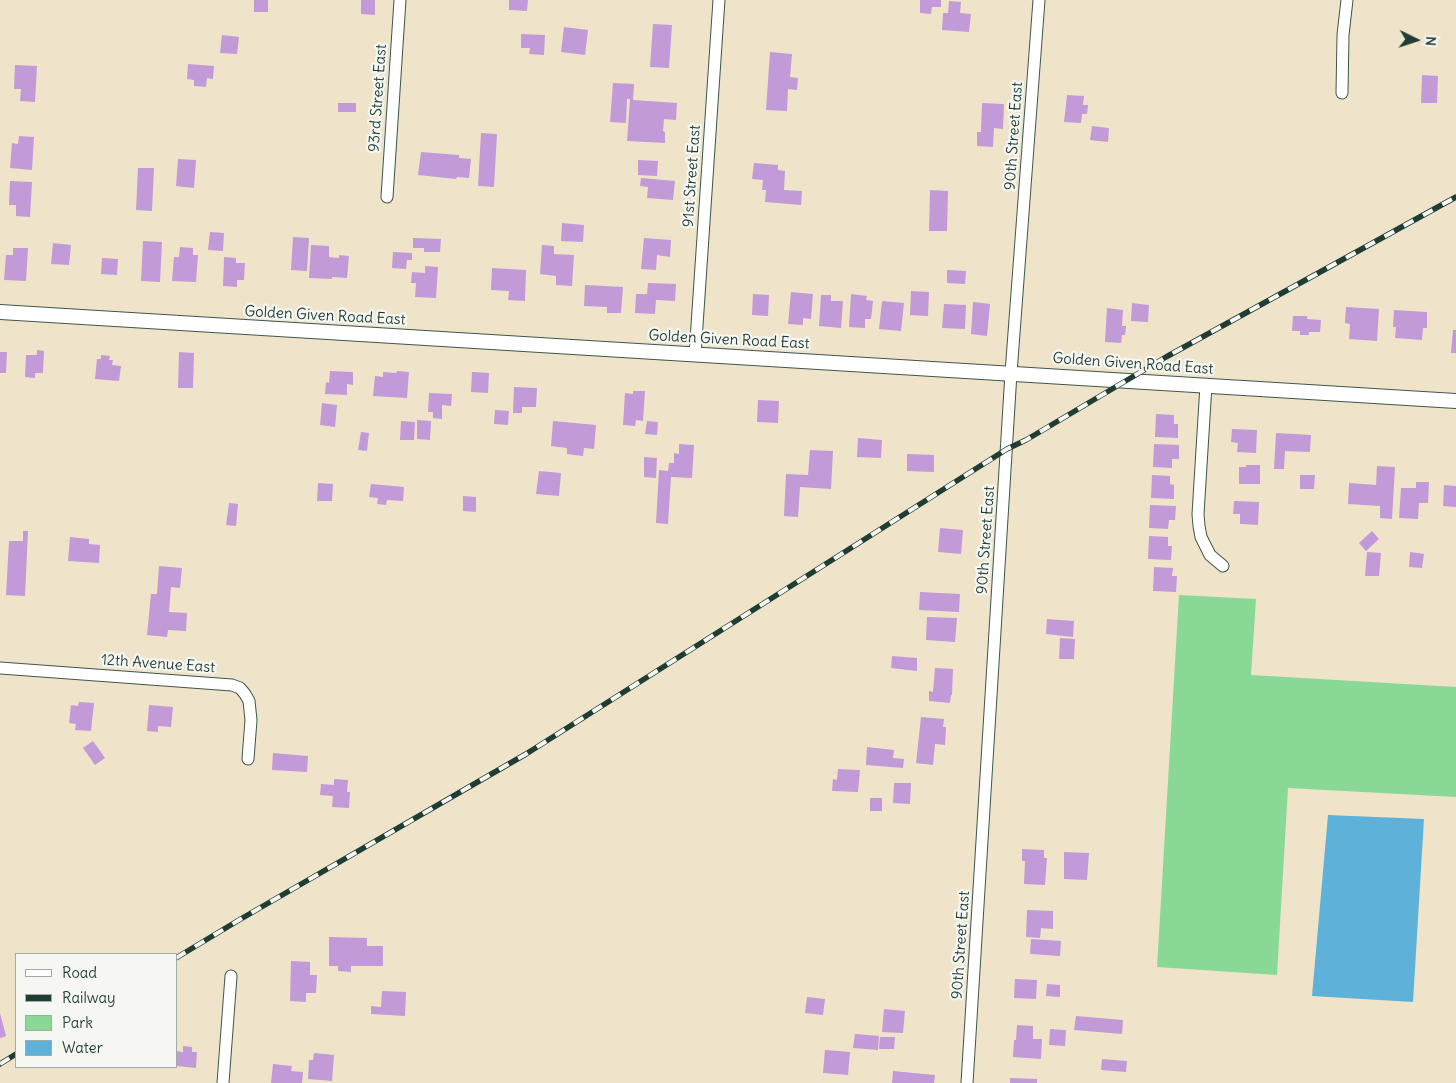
<!DOCTYPE html>
<html>
<head>
<meta charset="utf-8">
<style>
	body { margin:0 }
	#map { position:relative; width:1456px; height:1083px; overflow:hidden; background:#efe4c9; font-family:Delius,sans-serif }
	canvas { display:block }
	.legend { position:absolute; left:15px; top:953px; width:162px; height:115px; box-sizing:border-box; background:#f6f6f2; border:1px solid #a0aca6; margin:0; padding:6px 9px; list-style:none; font-size:15px; color:#1f3d34 }
	.legend li { display:flex; align-items:center; gap:10px; height:25px }
	.legend b { width:25px; border:1px solid #a0aca6 }
	.north { position:absolute; left:1391px; top:15px; width:50px; height:50px; -webkit-text-stroke:4px #f6f6f2; paint-order:stroke; rotate:94deg; font-size:14px; font-weight:700; line-height:20px; text-align:center; color:#1f3d34 }
	.north::after { content:''; display:block; margin:auto; width:18px; height:22px; background:#1f3d34; clip-path:polygon(50% 0,100% 100%,50% 72%,0 100%) }
</style>
</head>
<body>
<div id="map">
<canvas width="1456" height="1083"></canvas>
<ul class="legend">
<li><b style="height:6px;background:#fff"></b>Road</li>
<li><b style="height:6px;background:#1f3d34"></b>Railway</li>
<li><b style="height:14px;background:#8ad896"></b>Park</li>
<li><b style="height:14px;background:#5eb2da"></b>Water</li>
</ul>
<div class="north">N</div>
</div>
<script>
const ctx = document.querySelector('canvas').getContext('2d');
ctx.lineJoin = 'round';
function fillPath(path, color) {
  ctx.fillStyle = color;
  ctx.fill(path, 'evenodd');
}
function toPath(rows) {
  const path = new Path2D();
  for (const r of rows) {
    path.moveTo(r[0], r[1]);
    for (let i = 2; i < r.length; i += 2) path.lineTo(r[i], r[i + 1]);
  }
  return path;
}
function strokePath(path, color, width, dash) {
  ctx.strokeStyle = color;
  ctx.lineWidth = width;
  ctx.lineCap = dash ? 'butt' : 'round';
  ctx.setLineDash(dash || []);
  ctx.stroke(path);
}
function drawText(font, color, halo, rows, align = 'center') {
  ctx.font = font + ' Delius,sans-serif';
  ctx.lineWidth = 4.5;
  ctx.setLineDash([]);
  ctx.textBaseline = 'middle';
  ctx.strokeStyle = halo;
  ctx.fillStyle = color;
  for (const [text, x, y, turn = 0] of rows) {
    ctx.save();
    ctx.translate(x, y);
    ctx.rotate((+turn || 0) * Math.PI / 180);
    ctx.textAlign = isNaN(turn) ? turn : align;
    if (halo) ctx.strokeText(text, 0, 0);
    ctx.fillText(text, 0, 0);
    ctx.restore();
  }
}
const green = toPath([
	[1179,595,1256,599,1251,675,1456,687,1456,797,1288,788,1277,975,1157,967]
]);
const water = toPath([
	[1328,815,1424,819,1413,1002,1312,996]
]);
const building = toPath([
	[254,0,268,0,268,12,254,12],
	[361,0,375,0,375,15,361,14],
	[509,0,528,0,527,11,509,10],
	[920,0,941,0,941,7,932,7,931,14,920,13],
	[949,1,961,2,960,13,971,14,969,32,942,30,943,13,948,13],
	[653,24,672,25,669,68,650,67],
	[564,27,588,30,585,55,561,52],
	[521,34,545,35,544,55,529,54,530,48,521,48],
	[222,35,239,37,237,54,220,53],
	[770,52,792,54,790,77,798,78,797,90,788,89,787,111,766,110],
	[188,64,214,66,213,79,207,78,206,87,194,86,194,80,187,79],
	[15,65,37,66,35,102,20,101,21,89,14,89],
	[1422,75,1438,76,1437,103,1421,103],
	[613,83,634,84,633,100,677,103,676,120,664,119,663,131,665,132,665,143,627,141,630,99,627,99,626,123,610,122],
	[1067,95,1084,96,1083,105,1088,105,1087,114,1082,114,1081,123,1064,122],
	[338,103,356,103,356,112,338,112],
	[982,103,1004,104,1003,129,994,128,993,147,977,146,977,132,981,132],
	[1092,126,1109,128,1108,142,1090,140],
	[481,133,497,134,494,187,478,186],
	[19,136,34,137,32,170,10,168,12,143,18,144],
	[421,152,459,155,459,158,471,159,469,178,457,177,456,179,418,175],
	[178,159,196,160,194,188,176,186],
	[638,160,658,161,657,176,638,175],
	[754,163,778,165,778,170,785,171,784,190,802,191,801,205,765,202,766,190,762,190,763,180,752,179],
	[138,168,154,168,152,211,136,210],
	[641,178,675,181,673,200,647,198,648,187,640,186],
	[10,181,32,182,30,217,16,216,16,205,9,205],
	[930,190,948,191,947,231,929,231],
	[562,223,584,225,583,242,561,241],
	[210,232,224,233,223,251,208,250],
	[293,237,309,238,307,271,291,270],
	[413,238,441,239,440,252,424,252,424,248,413,248],
	[644,238,671,240,670,257,657,255,656,270,641,269],
	[143,241,162,242,160,282,141,281],
	[53,243,71,245,69,265,51,264],
	[311,245,329,246,329,257,339,258,339,255,349,256,347,278,332,277,332,279,309,278],
	[542,245,554,246,554,254,574,255,572,286,556,285,556,276,540,274],
	[180,247,193,248,193,255,198,255,196,282,172,281,174,257,179,257],
	[13,248,28,248,26,281,4,280,6,255,13,255],
	[393,252,412,253,412,260,407,260,406,269,392,268],
	[224,257,236,258,236,263,245,263,244,280,237,280,237,287,223,286],
	[102,258,118,259,117,275,101,274],
	[425,266,438,267,436,298,415,297,416,283,411,283,412,272,425,273],
	[492,268,526,270,525,301,508,300,509,291,491,290],
	[947,270,966,271,965,284,947,283],
	[648,283,676,284,675,301,656,300,655,314,635,313,636,294,647,294],
	[585,285,623,287,621,313,607,313,607,307,584,306],
	[911,291,929,292,928,316,910,315],
	[791,292,813,294,811,319,803,318,803,325,788,324],
	[753,294,769,295,768,316,752,315],
	[851,294,867,296,866,300,873,301,871,319,865,319,865,328,849,327],
	[821,295,831,295,831,301,843,301,841,328,819,326],
	[882,301,904,303,901,331,879,329],
	[973,302,990,304,987,336,971,334],
	[1132,303,1149,305,1148,322,1131,321],
	[944,304,966,305,965,329,942,328],
	[1346,307,1379,309,1377,341,1349,339,1350,324,1345,323],
	[1107,308,1123,310,1122,326,1126,326,1125,335,1122,335,1121,343,1105,342],
	[1394,310,1427,312,1427,328,1423,328,1422,340,1395,338,1396,327,1393,327],
	[1293,316,1307,316,1307,319,1321,320,1320,332,1309,332,1309,335,1300,335,1300,331,1292,331],
	[1453,330,1456,330,1456,353,1451,353],
	[37,350,44,351,43,373,35,373,35,378,25,377,26,355,37,355],
	[0,352,7,352,6,373,0,373],
	[179,352,194,353,193,388,178,388],
	[101,355,110,356,109,360,113,360,112,365,121,366,119,381,95,379,97,359,101,359],
	[330,371,353,372,353,385,347,384,347,395,325,394,326,382,329,383],
	[397,371,409,372,407,398,373,396,375,376,383,377,383,372,396,373],
	[472,372,489,373,488,393,471,392],
	[514,387,537,388,536,407,522,407,522,413,513,413],
	[633,391,645,391,643,421,636,420,635,426,623,425,625,393,633,394],
	[429,393,452,394,451,406,442,405,442,419,433,418,433,412,428,412],
	[758,400,779,401,778,423,757,422],
	[322,403,337,405,335,427,320,425],
	[495,410,509,411,508,425,494,424],
	[1156,414,1174,415,1174,424,1178,424,1178,438,1155,437],
	[417,420,431,421,430,440,417,439],
	[401,421,415,422,414,440,400,440],
	[553,421,596,425,594,449,584,448,583,456,567,454,567,448,551,446],
	[647,421,658,422,657,435,645,434],
	[1232,429,1257,430,1256,453,1237,452,1238,443,1231,442],
	[361,432,369,433,367,451,358,450],
	[1276,433,1311,435,1310,452,1285,451,1284,469,1274,469],
	[858,438,882,440,881,458,857,457],
	[679,444,694,445,692,478,671,477,668,524,656,523,659,470,668,471,669,463,674,463,674,453,679,454],
	[1154,444,1179,445,1179,459,1172,459,1172,468,1153,467],
	[810,450,833,451,831,489,800,487,798,517,784,516,786,474,808,475],
	[907,454,934,455,934,472,907,471],
	[644,457,657,458,656,478,644,477],
	[1246,465,1260,465,1260,484,1239,484,1239,467,1246,467],
	[1377,466,1395,467,1392,519,1380,518,1380,506,1348,504,1349,483,1376,485],
	[539,471,561,473,559,496,536,494],
	[1152,475,1170,476,1170,484,1174,485,1174,499,1151,498],
	[1300,475,1315,475,1314,489,1300,489],
	[1416,482,1429,482,1428,503,1419,503,1418,519,1399,518,1401,488,1416,488],
	[318,483,333,484,332,501,317,501],
	[371,484,404,487,403,501,387,500,386,505,377,504,378,498,369,497],
	[1444,485,1456,486,1456,507,1443,506],
	[463,496,476,497,476,512,463,511],
	[1234,501,1259,502,1258,525,1240,524,1240,514,1233,514],
	[229,503,238,504,236,526,226,525],
	[1150,505,1176,506,1175,520,1169,520,1168,529,1149,528],
	[940,528,963,530,961,554,938,552],
	[23,531,28,531,25,596,6,595,9,541,23,541],
	[1372,531,1379,539,1366,551,1359,543],
	[1149,536,1168,537,1168,546,1172,546,1171,560,1148,559],
	[70,537,89,539,89,544,100,545,99,563,68,561],
	[1367,552,1381,553,1379,576,1365,576],
	[1410,552,1424,554,1422,568,1409,567],
	[159,566,182,568,180,588,171,587,169,612,187,613,186,631,168,630,167,637,147,635,151,594,157,594],
	[1154,567,1173,568,1172,576,1177,576,1176,592,1153,591],
	[920,592,960,594,959,612,919,610],
	[927,617,957,618,955,642,926,640],
	[1047,619,1074,621,1073,637,1046,634],
	[1060,638,1075,639,1074,659,1059,659],
	[892,656,917,658,917,671,891,668],
	[935,668,953,669,952,695,951,695,950,703,929,701,929,691,933,692],
	[79,702,94,703,91,731,75,730,76,724,69,723,71,705,78,706],
	[149,705,173,707,171,727,158,726,158,732,147,731],
	[921,717,944,719,943,727,946,727,945,745,935,744,933,765,916,763],
	[93,741,105,758,95,765,83,748],
	[867,747,894,750,893,758,904,759,903,768,866,765],
	[273,753,308,756,307,772,272,770],
	[838,769,860,770,858,792,832,791,833,779,837,780],
	[334,779,348,780,347,792,350,792,349,808,332,807,333,796,320,795,321,784,334,785],
	[894,783,911,783,910,804,893,803],
	[870,798,882,798,882,811,870,811],
	[1022,849,1044,850,1044,858,1047,858,1045,885,1024,884,1025,861,1022,861],
	[1064,852,1089,853,1087,880,1064,879],
	[1027,910,1053,911,1053,929,1041,928,1040,938,1026,937],
	[329,937,367,938,367,946,383,946,383,966,351,966,351,972,338,971,338,966,329,966],
	[1031,939,1061,941,1060,956,1030,954],
	[291,961,310,962,310,975,317,975,316,993,306,993,306,1002,290,1001],
	[1015,979,1037,980,1036,999,1014,998],
	[1047,984,1060,985,1060,997,1046,996],
	[382,991,406,992,405,1016,371,1014,371,1006,381,1007],
	[807,997,825,999,823,1015,805,1013],
	[884,1009,905,1011,903,1033,882,1032],
	[0,1013,6,1036,0,1038],
	[1076,1016,1123,1020,1122,1034,1074,1030],
	[1017,1025,1033,1026,1033,1039,1042,1039,1041,1059,1013,1057,1014,1040,1016,1040],
	[1050,1029,1066,1030,1065,1046,1049,1045],
	[855,1034,879,1036,878,1050,853,1048],
	[880,1037,895,1037,894,1049,879,1049],
	[183,1046,192,1047,192,1052,197,1052,196,1068,176,1066,176,1051,183,1052],
	[825,1050,850,1052,848,1075,823,1073],
	[314,1053,334,1055,332,1081,308,1079,309,1060,313,1060],
	[1102,1059,1127,1061,1126,1072,1101,1070],
	[273,1064,292,1066,291,1071,303,1072,302,1083,271,1083],
	[893,1071,935,1075,934,1083,892,1083],
	[1010,1078,1037,1079,1037,1083,1010,1083]
]);
const minor = toPath([
	[1342,93,1343,35,1347,0],
	[387,197,400,0],
	[695,355,719,0],
	[1206,385,1198,514,1199,526,1201,537,1210,555,1223,566],
	[0,668,232,685,240,688,245,694,249,701,251,720,248,759],
	[223,1083,231,976],
	[967,1083,1011,373,1039,0]
]);
const tertiary = toPath([
	[0,312,1456,401]
]);
const rail = toPath([
	[176,958,239,920,526,754,1007,449,1026,440,1166,357,1456,197],
	[0,1064,16,1054]
]);
const streetNames = [
	["93rd Street East",378,98,-86],
	["90th Street East",1014,136,-86],
	["91st Street East",692,176,-86],
	["Golden Given Road East",325,316,3],
	["Golden Given Road East",729,340,3],
	["Golden Given Road East",1133,364,4],
	["90th Street East",986,540,-86],
	["12th Avenue East",158,664,4],
	["90th Street East",961,945,-86]
];
fillPath(green, '#8ad896');
fillPath(water, '#5eb2da');
fillPath(building, '#c29ad7');
strokePath(minor, '#3e564a', 13);
strokePath(tertiary, '#3e564a', 16);
strokePath(minor, '#fff', 11);
strokePath(tertiary, '#fff', 14);
strokePath(rail, '#1f3d34', 5.5);
strokePath(rail, '#f6f6f2', 4, [11]);
drawText('15px', '#1f3d34', '#f6f6f2', streetNames);
</script>
</body>
</html>
